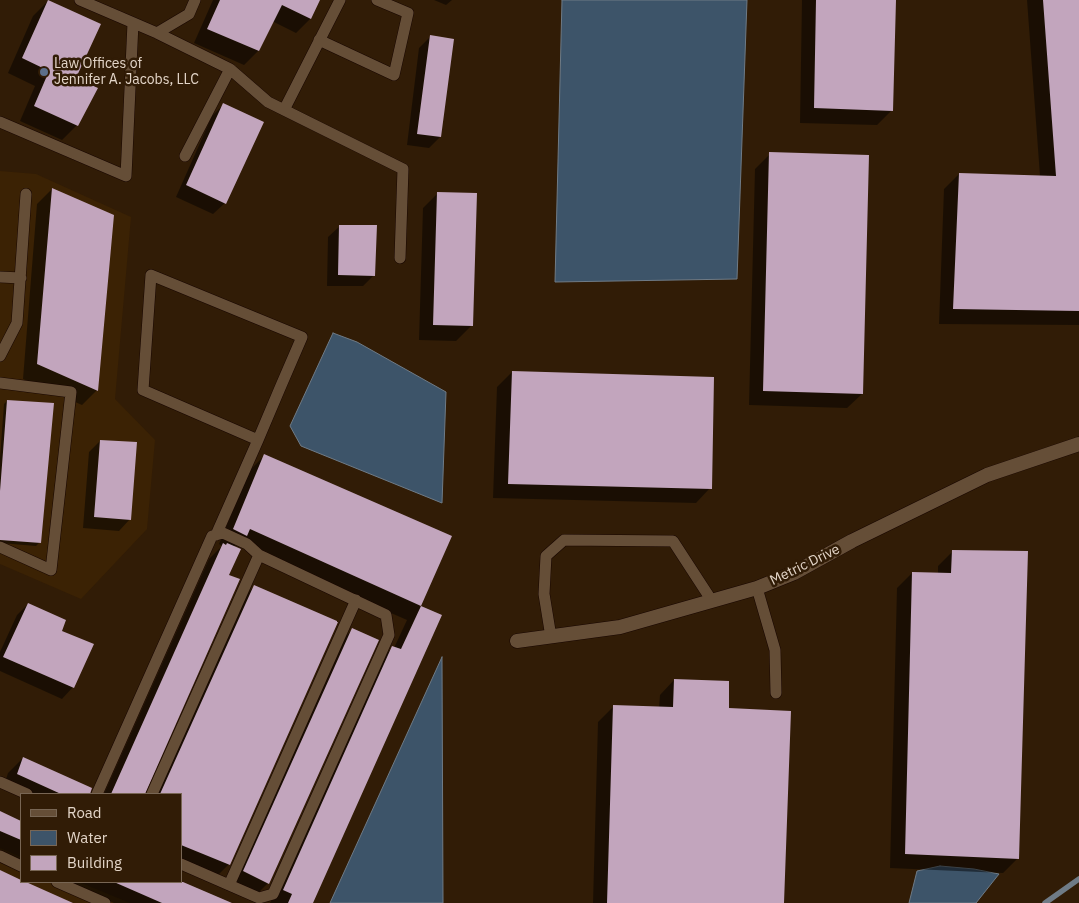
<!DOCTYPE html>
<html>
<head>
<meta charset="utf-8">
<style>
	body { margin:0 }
	#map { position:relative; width:1079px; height:903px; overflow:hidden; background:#311c06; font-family:"IBM Plex Sans",sans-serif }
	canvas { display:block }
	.legend { position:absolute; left:20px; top:793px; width:162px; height:90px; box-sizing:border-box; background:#311c06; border:1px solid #786654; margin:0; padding:6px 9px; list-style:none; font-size:15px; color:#e3d5c8 }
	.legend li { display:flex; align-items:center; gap:10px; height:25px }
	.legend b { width:25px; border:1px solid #786654 }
</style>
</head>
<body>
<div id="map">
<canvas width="1079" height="903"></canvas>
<ul class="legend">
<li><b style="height:6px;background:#654e37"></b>Road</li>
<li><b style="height:14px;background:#3d5469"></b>Water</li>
<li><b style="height:14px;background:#c2a5bd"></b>Building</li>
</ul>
</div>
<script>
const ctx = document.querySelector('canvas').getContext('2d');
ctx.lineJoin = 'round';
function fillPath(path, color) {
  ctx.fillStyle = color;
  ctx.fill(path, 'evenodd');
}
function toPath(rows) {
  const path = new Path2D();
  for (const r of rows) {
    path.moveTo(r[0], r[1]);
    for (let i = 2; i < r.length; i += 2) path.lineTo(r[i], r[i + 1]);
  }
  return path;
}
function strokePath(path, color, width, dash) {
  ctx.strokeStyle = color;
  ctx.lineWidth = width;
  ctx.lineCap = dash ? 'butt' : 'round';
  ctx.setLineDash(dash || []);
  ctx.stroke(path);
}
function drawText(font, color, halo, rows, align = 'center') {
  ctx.font = font + ' "IBM Plex Sans",sans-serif';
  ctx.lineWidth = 5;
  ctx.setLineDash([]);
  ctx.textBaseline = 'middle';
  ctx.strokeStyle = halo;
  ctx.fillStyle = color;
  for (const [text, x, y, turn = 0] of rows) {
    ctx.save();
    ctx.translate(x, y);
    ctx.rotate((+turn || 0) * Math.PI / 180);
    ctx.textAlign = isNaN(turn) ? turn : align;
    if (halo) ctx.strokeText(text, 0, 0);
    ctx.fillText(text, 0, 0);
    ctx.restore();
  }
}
const built = toPath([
	[0,171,36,174,131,217,115,399,155,440,147,529,81,599,0,564],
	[0,848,21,857,21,882,79,882,130,903,0,903]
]);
const water = toPath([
	[562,0,747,0,737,279,555,282,562,0],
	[333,333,357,342,446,392,442,503,301,446,290,426,333,333],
	[442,657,443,903,330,903,442,657],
	[940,866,974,869,999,874,976,903,909,903,917,871,940,866]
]);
const shadow = toPath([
	[213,0,319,0,310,19,296,33,272,21,258,51,244,65,194,43],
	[434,0,452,0,446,5],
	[802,0,895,0,892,110,877,125,800,123],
	[1027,0,1079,0,1079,325,939,324,944,189,959,174,1040,176],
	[48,1,74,79,77,125,62,140,20,121,35,86,8,73,33,16],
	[430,37,440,137,429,148,407,145,419,48],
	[223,105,225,203,213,214,176,197,212,116],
	[770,154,862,394,847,408,749,405,755,169],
	[52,189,97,390,82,405,23,379,37,204],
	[438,193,471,326,456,341,419,340,423,208],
	[340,226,374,275,363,286,327,286,328,237],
	[512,372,710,488,696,503,493,498,497,387],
	[7,401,40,542,36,546,0,543,0,458,4,404],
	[100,441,130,519,119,531,83,528,89,452],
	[265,455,450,536,419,606,440,616,312,903,270,903,378,662,393,647,394,648,407,620,236,545,233,547,228,576,144,791,144,794,104,794,209,559,222,546,219,544,250,470],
	[953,551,1018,858,1003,873,890,868,897,588,912,573,938,574,938,566],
	[254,587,229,864,214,879,181,865,181,794,153,794,239,601],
	[28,604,60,631,73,687,62,699,0,671,0,652,17,615],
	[352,630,268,883,257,894,233,883,341,641],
	[674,680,728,710,783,903,593,903,598,722,613,707,659,708,660,695],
	[23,758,90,788,89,794,21,794,3,789,8,773],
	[1,813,21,822,21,861,0,852,0,814],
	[67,882,180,882,229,903,114,903]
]);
const stream = toPath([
	[1045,903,1079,879]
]);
const building = toPath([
	[48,0,101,24,76,78,98,88,78,126,34,106,49,71,22,58],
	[220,0,320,0,311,19,282,5,259,51,207,29],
	[816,0,896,0,893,111,814,108],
	[1043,0,1079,0,1079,311,953,309,959,173,1056,176],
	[430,35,454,39,441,137,417,134],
	[223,103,264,122,226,204,186,185],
	[769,152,869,155,863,394,763,391],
	[52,188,114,215,98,391,37,364],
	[437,192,477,193,473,326,433,325],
	[339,225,377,225,375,276,338,275],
	[512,371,714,377,712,489,508,484],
	[7,400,54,403,41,543,0,540,0,491],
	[100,440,137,442,131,520,94,517],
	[264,454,452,536,421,606,250,529,247,536,233,529],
	[223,543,226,545,227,543,241,549,229,575,240,579,145,794,111,794],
	[952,550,1028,551,1019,859,905,854,912,572,951,573],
	[254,585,337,621,337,622,338,622,230,865,181,845,181,794,160,794],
	[28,603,66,620,62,631,94,644,74,688,3,657],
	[421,606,442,615,313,903,288,903,292,894,283,890,392,646,401,649],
	[352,628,379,640,269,884,243,871],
	[674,679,729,681,729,708,791,711,784,903,607,903,613,705,673,707],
	[23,757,92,788,90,794,61,794,17,774],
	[0,811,21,821,21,840,0,831],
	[0,870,21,880,21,882,26,882,73,903,0,903],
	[114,882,183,882,232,903,162,903]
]);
const service = toPath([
	[80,0,157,33,189,14,195,0],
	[157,33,230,69,185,156],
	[319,40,394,75,408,13,377,0],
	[230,69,268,102,403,169,400,258],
	[284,110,340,0],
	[0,122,126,176,133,23],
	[0,277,21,278],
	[0,356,17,323,26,194],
	[0,383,71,392,51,570,0,547],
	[216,535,258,440,280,388,302,337,151,275,143,390,258,440],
	[757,588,775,650,776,693],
	[551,637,544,594,546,556,564,540,673,541,712,601],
	[0,782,27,794],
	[97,794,212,536,223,533,247,544,259,555,386,615,389,635,273,894,259,898,181,864],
	[152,794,259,555],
	[0,856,21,866],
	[57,882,105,903],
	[229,885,356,600]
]);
const minor = toPath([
	[517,641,620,627,757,588,794,573,852,541,987,475,1079,444]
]);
const markers = [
	[44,72,5,"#5c6f8a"]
];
const poiNames = [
	["Law Offices of",54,64],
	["Jennifer A. Jacobs, LLC",54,80]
];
const streetNames = [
	["Metric Drive",805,565,-26]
];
fillPath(built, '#3b2204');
fillPath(water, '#3d5469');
strokePath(water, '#6f7b86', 1);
fillPath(shadow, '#0007');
strokePath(stream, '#6f7b86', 5.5);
fillPath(building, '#c2a5bd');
strokePath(service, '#180600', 12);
strokePath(minor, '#180600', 15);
strokePath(service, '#654e37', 11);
strokePath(minor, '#654e37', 14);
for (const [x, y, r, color] of markers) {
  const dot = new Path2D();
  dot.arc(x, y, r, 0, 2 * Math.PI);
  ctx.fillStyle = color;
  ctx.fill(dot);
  strokePath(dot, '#311c06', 2);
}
drawText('14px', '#e3d5c8', '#311c06', poiNames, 'left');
drawText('14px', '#e3d5c8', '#311c06', streetNames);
</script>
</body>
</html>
